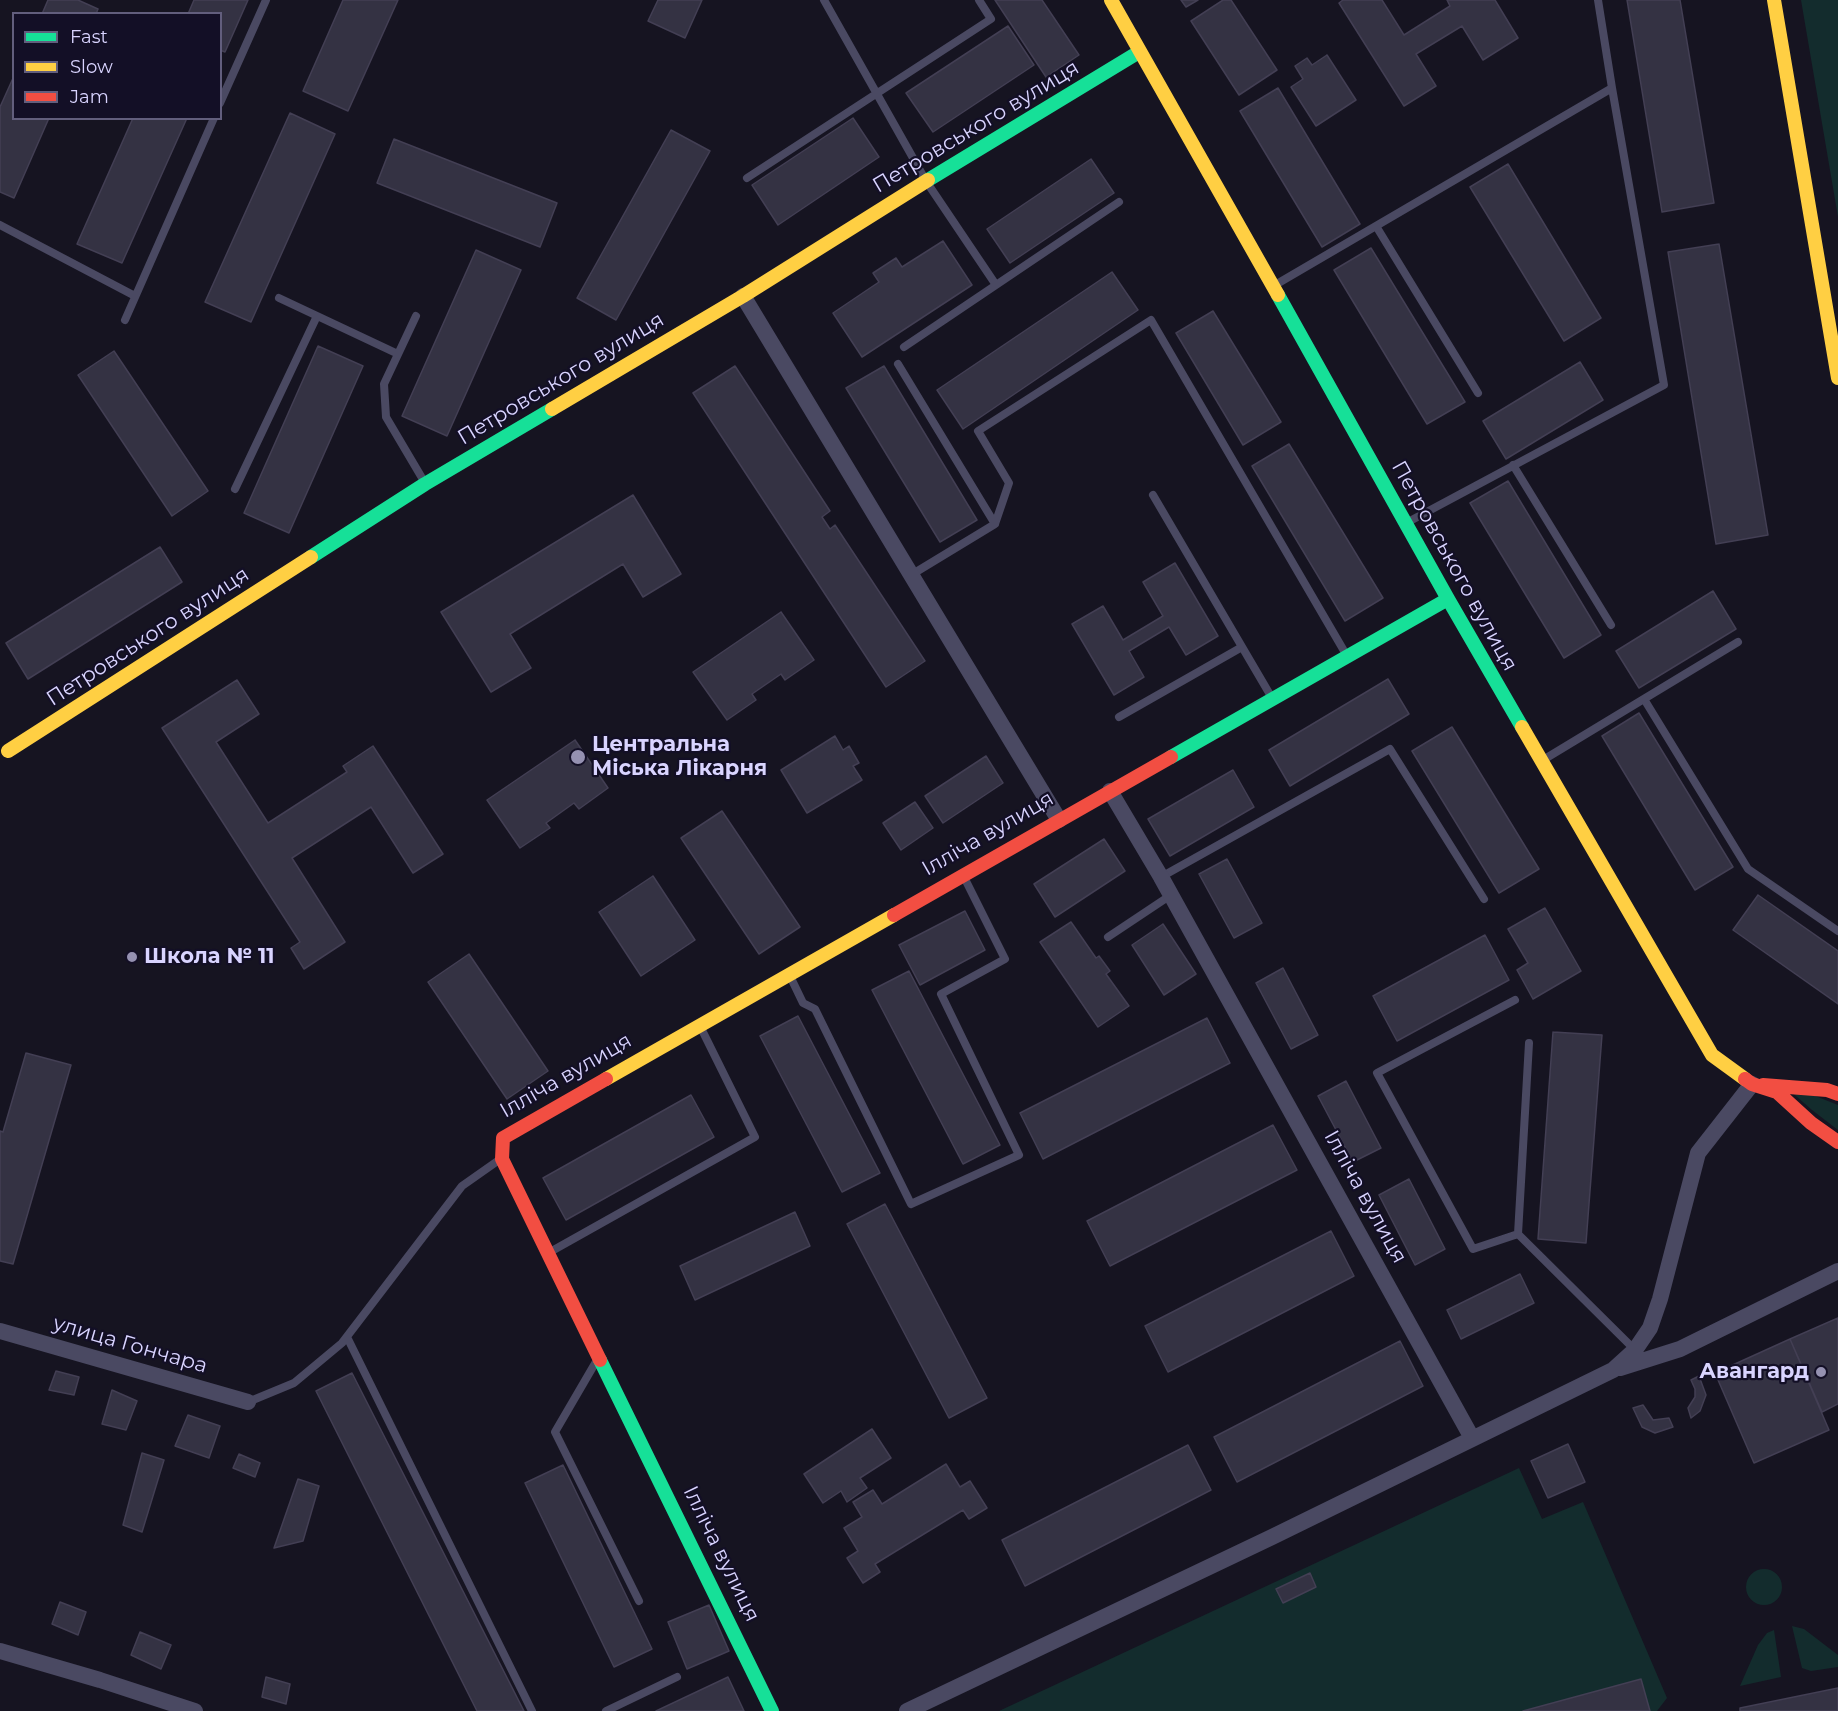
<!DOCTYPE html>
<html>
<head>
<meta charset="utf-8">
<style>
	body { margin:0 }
	#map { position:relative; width:1838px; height:1711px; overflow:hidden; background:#161421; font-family:Montserrat,sans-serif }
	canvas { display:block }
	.legend { position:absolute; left:12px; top:12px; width:210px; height:108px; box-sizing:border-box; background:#130f26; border:2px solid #625e7d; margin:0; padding:8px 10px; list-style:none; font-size:18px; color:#d9d4ff }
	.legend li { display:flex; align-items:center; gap:12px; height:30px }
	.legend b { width:30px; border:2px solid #625e7d }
</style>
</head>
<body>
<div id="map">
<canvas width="1838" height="1711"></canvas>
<ul class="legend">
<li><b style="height:8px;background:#16e098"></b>Fast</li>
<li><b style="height:8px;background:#ffcf43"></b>Slow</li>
<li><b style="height:8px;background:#f24e42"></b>Jam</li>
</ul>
</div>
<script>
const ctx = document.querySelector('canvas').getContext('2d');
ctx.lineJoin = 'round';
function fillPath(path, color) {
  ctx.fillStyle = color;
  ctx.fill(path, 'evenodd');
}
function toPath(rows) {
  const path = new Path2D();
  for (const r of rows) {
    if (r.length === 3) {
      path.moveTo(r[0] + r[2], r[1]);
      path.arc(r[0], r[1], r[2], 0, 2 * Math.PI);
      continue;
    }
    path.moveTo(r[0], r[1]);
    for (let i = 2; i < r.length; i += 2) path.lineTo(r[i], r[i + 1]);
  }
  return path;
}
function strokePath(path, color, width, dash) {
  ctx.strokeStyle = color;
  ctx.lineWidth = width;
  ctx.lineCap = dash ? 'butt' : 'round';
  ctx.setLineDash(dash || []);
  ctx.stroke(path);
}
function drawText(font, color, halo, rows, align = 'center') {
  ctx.font = font + ' Montserrat,sans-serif';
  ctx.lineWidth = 4.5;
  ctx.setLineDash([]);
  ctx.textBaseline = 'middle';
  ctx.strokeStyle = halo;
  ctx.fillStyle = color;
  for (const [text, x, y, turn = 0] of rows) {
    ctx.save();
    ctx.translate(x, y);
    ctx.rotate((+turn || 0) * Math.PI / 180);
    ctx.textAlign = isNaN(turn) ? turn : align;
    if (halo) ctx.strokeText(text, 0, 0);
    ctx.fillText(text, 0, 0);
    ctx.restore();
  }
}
const green = toPath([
	[1801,0,1838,0,1838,217],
	[1780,1082,1838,1105,1838,1130,1812,1110],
	[1519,1468,1542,1519,1583,1502,1667,1698,1657,1711,999,1711],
	[1764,1587,18],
	[1792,1626,1804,1629,1838,1655,1838,1667,1811,1671,1802,1668],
	[1774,1630,1781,1677,1740,1686,1758,1645,1767,1633]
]);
const building = toPath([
	[48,0,78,0,98,9,96,14,42,14,48,0],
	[194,0,248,0,225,52,220,50,220,14,188,14,194,0],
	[343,0,398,0,348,111,303,91,343,0],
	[658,0,702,0,685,38,648,21,658,0],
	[995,0,1042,0,1079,55,1046,77,995,0],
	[1181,0,1198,0,1186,7,1181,0],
	[1223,0,1231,0,1277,70,1239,95,1191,21,1223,0],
	[1343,0,1382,0,1404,35,1450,6,1447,0,1495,0,1518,38,1483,60,1462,26,1416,54,1436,86,1404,106,1339,3,1343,0],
	[1627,0,1680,0,1714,203,1662,212,1627,0],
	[1008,26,1034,65,933,132,906,93,1008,26],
	[1327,55,1356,100,1316,126,1291,87,1303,79,1295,66,1307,58,1312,65,1327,55],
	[14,76,14,118,49,118,14,198,0,192,0,107,14,76],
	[1278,88,1360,224,1322,247,1240,111,1278,88],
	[290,113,335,134,251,322,205,302,290,113],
	[133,118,187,118,122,263,77,244,133,118],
	[853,118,879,157,778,225,752,185,853,118],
	[671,130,710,151,616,320,577,298,671,130],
	[394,139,557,203,540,247,377,183,394,139],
	[1091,159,1114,193,1010,263,987,229,1091,159],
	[1508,164,1601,318,1564,341,1470,187,1508,164],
	[943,241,972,285,862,357,833,313,879,282,873,273,896,258,902,267,943,241],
	[1719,244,1768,535,1716,544,1668,252,1719,244],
	[1371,248,1465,402,1427,424,1334,270,1371,248],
	[476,250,521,270,447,436,402,416,476,250],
	[1112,272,1138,310,963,429,937,390,1112,272],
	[1213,311,1281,422,1243,445,1176,333,1213,311],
	[318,346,363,366,289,533,244,513,318,346],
	[114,351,208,491,172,516,78,375,114,351],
	[1580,362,1603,400,1506,459,1483,421,1580,362],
	[735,366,830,511,822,517,830,529,835,525,925,661,886,687,693,393,735,366],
	[884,366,977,520,940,542,846,388,884,366],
	[1289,444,1383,598,1345,621,1252,466,1289,444],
	[1508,481,1601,635,1564,658,1470,503,1508,481],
	[633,495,681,574,643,597,623,564,510,634,531,668,491,692,441,612,633,495],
	[160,547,182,582,28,679,6,643,160,547],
	[1175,563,1218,636,1186,655,1169,627,1129,651,1144,677,1114,695,1072,624,1103,606,1123,640,1163,616,1143,582,1175,563],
	[1713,591,1736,629,1639,688,1616,651,1713,591],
	[781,612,814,660,785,680,781,674,752,694,756,700,727,720,693,672,781,612],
	[1388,679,1409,714,1290,786,1269,750,1388,679],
	[237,680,259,714,216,742,268,823,347,772,343,766,373,746,443,854,413,873,371,807,292,858,345,942,304,969,291,948,300,942,162,728,237,680],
	[1639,713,1733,867,1695,890,1602,736,1639,713],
	[1452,727,1539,869,1499,893,1412,751,1452,727],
	[835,736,843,750,849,746,859,763,853,766,862,780,807,813,781,770,835,736],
	[575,740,608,788,579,809,574,803,546,823,550,828,520,848,487,800,575,740],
	[986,756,1003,783,943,823,925,796,986,756],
	[1233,770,1254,807,1170,856,1148,819,1233,770],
	[915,802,933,828,901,850,883,823,915,802],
	[722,811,800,927,759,954,681,838,722,811],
	[1104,839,1125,871,1055,917,1034,884,1104,839],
	[1227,859,1262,923,1234,938,1199,874,1227,859],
	[653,876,695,940,641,976,599,912,653,876],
	[1758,895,1838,951,1838,1004,1733,930,1758,895],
	[1545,908,1581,971,1533,999,1517,970,1528,963,1508,929,1545,908],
	[965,911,985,950,920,985,899,945,965,911],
	[1071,922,1096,958,1099,956,1110,971,1106,974,1129,1006,1098,1027,1040,942,1071,922],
	[1163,924,1196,974,1164,995,1132,945,1163,924],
	[1485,935,1509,980,1397,1041,1373,996,1485,935],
	[469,954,548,1071,507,1099,428,982,469,954],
	[1283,968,1318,1035,1291,1049,1256,983,1283,968],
	[909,971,1000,1145,963,1164,872,990,909,971],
	[798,1016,880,1173,842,1192,760,1036,798,1016],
	[1207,1018,1230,1063,1043,1159,1020,1113,1207,1018],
	[1553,1032,1602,1035,1586,1243,1538,1239,1553,1032],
	[26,1053,71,1065,13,1264,0,1261,0,1131,3,1132,26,1053],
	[1346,1081,1381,1148,1353,1162,1318,1096,1346,1081],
	[691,1095,714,1137,566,1220,543,1178,691,1095],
	[1273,1125,1297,1170,1110,1266,1087,1221,1273,1125],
	[1409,1179,1445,1249,1415,1265,1379,1195,1409,1179],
	[885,1204,987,1398,949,1418,847,1224,885,1204],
	[795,1212,810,1246,695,1300,680,1266,795,1212],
	[1331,1231,1354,1276,1168,1372,1145,1326,1331,1231],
	[1520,1274,1534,1303,1461,1339,1447,1310,1520,1274],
	[1838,1318,1838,1404,1822,1412,1790,1339,1838,1318],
	[1790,1339,1829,1430,1754,1463,1715,1373,1790,1339],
	[1400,1341,1423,1386,1237,1482,1214,1437,1400,1341],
	[56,1371,79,1377,74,1395,49,1390,56,1371],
	[352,1373,524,1711,477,1711,316,1391,352,1373],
	[1699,1376,1706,1395,1700,1411,1691,1418,1688,1408,1695,1397,1695,1389,1691,1380,1699,1376],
	[112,1390,137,1401,126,1430,102,1424,112,1390],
	[1643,1405,1653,1420,1669,1418,1673,1427,1655,1433,1642,1427,1633,1408,1643,1405],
	[188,1415,220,1426,209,1458,175,1446,188,1415],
	[872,1429,891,1458,860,1478,867,1488,847,1502,841,1491,823,1503,804,1474,872,1429],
	[1568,1444,1585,1482,1548,1498,1531,1461,1568,1444],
	[1188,1445,1211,1490,1025,1586,1002,1540,1188,1445],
	[142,1453,164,1460,142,1532,123,1525,142,1453],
	[239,1454,260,1463,255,1477,233,1468,239,1454],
	[946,1464,960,1487,970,1481,987,1508,969,1519,963,1510,875,1564,880,1572,863,1583,847,1558,858,1551,844,1528,862,1517,853,1502,873,1490,882,1504,946,1464],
	[563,1465,652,1649,614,1667,525,1483,563,1465],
	[298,1479,319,1486,303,1541,274,1548,298,1479],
	[1310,1573,1316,1587,1283,1603,1276,1589,1310,1573],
	[60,1602,86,1612,78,1635,52,1624,60,1602],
	[709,1605,729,1651,687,1669,668,1622,709,1605],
	[140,1632,171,1645,161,1669,131,1655,140,1632],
	[266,1677,290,1684,286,1704,262,1697,266,1677],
	[728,1677,744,1711,656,1711,728,1677],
	[1641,1679,1650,1711,1523,1711,1641,1679],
	[1838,1688,1838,1711,1740,1711,1740,1708,1838,1688]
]);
const lane = toPath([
	[824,0,926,181,996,285,904,347],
	[1598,0,1612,88],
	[220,103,266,0],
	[747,178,991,19,979,0],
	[0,225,135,296],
	[1376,226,1478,393],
	[996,285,1119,202],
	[1275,285,1612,88,1664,385,1408,522],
	[279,298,398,354],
	[416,316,384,384,386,417,425,483],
	[125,320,214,118],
	[898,364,995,524,911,575],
	[1513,465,1611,625],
	[235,489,317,316],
	[1153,495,1272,698],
	[995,524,1009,483,978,431,1151,320,1347,656],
	[1644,699,1748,869,1838,931],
	[1119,717,1242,647],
	[1543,760,1738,642],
	[1161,877,1390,749,1484,899],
	[1108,937,1171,895],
	[790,976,803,1003,815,1009,911,1204,1019,1155,941,994,1005,959,964,877],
	[1515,1000,1377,1073,1473,1249,1518,1234,1635,1350],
	[1518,1234,1529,1043],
	[550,1252,755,1137,701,1028],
	[347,1337,532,1711],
	[597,1360,555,1432,639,1601],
	[248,1402,294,1383,342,1343,462,1186,499,1160],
	[606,1711,677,1677]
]);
const street = toPath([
	[743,296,1059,820],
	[1110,791,1161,877,1472,1438],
	[0,1331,248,1402],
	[1620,1368,1680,1349,1838,1271],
	[0,1651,100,1680,195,1711],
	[907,1711,1272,1537,1613,1370,1635,1350,1650,1328,1660,1299,1698,1153,1752,1084]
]);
const fast = toPath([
	[928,180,1139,52],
	[1278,295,1448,599,1522,727],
	[311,557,425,484,552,409],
	[1171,757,1448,599],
	[600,1360,772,1711]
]);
const slow = toPath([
	[1111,0,1278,295],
	[1774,0,1838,378],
	[552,409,743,296,928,180],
	[1522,727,1712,1055,1745,1079],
	[8,751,311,557],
	[606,1079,894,915]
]);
const jam = toPath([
	[894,915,1171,757],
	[1745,1079,1752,1084,1777,1092,1811,1123,1838,1142],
	[1763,1085,1827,1090,1838,1094],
	[600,1360,502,1159,503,1138,606,1079]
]);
const markers = [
	[578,757,8,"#9591b1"],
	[132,957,6,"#9591b1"],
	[1821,1372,6,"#9591b1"]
];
const streetNames = [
	["Петровського вулиця",976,127,-31],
	["Петровського вулиця",561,379,-31],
	["Петровського вулиця",1454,566,61],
	["Петровського вулиця",148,637,-33],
	["Ілліча вулиця",988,834,-30],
	["Ілліча вулиця",566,1076,-30],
	["Ілліча вулиця",1365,1197,61],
	["улица Гончара",130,1345,16],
	["Ілліча вулиця",721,1554,64]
];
const poiNames = [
	["Центральна",592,745],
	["Міська Лікарня",592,769],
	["Школа № 11",144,957],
	["Авангард",1809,1372,"right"]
];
fillPath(green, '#132c2d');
fillPath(building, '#343243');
strokePath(building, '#433f54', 1.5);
strokePath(lane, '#4a4962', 8);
strokePath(street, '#4a4962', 16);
strokePath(fast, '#16e098', 14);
strokePath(slow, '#ffcf43', 14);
strokePath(jam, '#f24e42', 14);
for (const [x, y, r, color] of markers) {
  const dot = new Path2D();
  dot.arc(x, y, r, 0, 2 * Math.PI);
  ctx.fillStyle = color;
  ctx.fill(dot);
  strokePath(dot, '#130f26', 2);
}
drawText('21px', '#d9d4ff', '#130f26', streetNames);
drawText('bold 21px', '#d9d4ff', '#130f26', poiNames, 'left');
</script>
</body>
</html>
